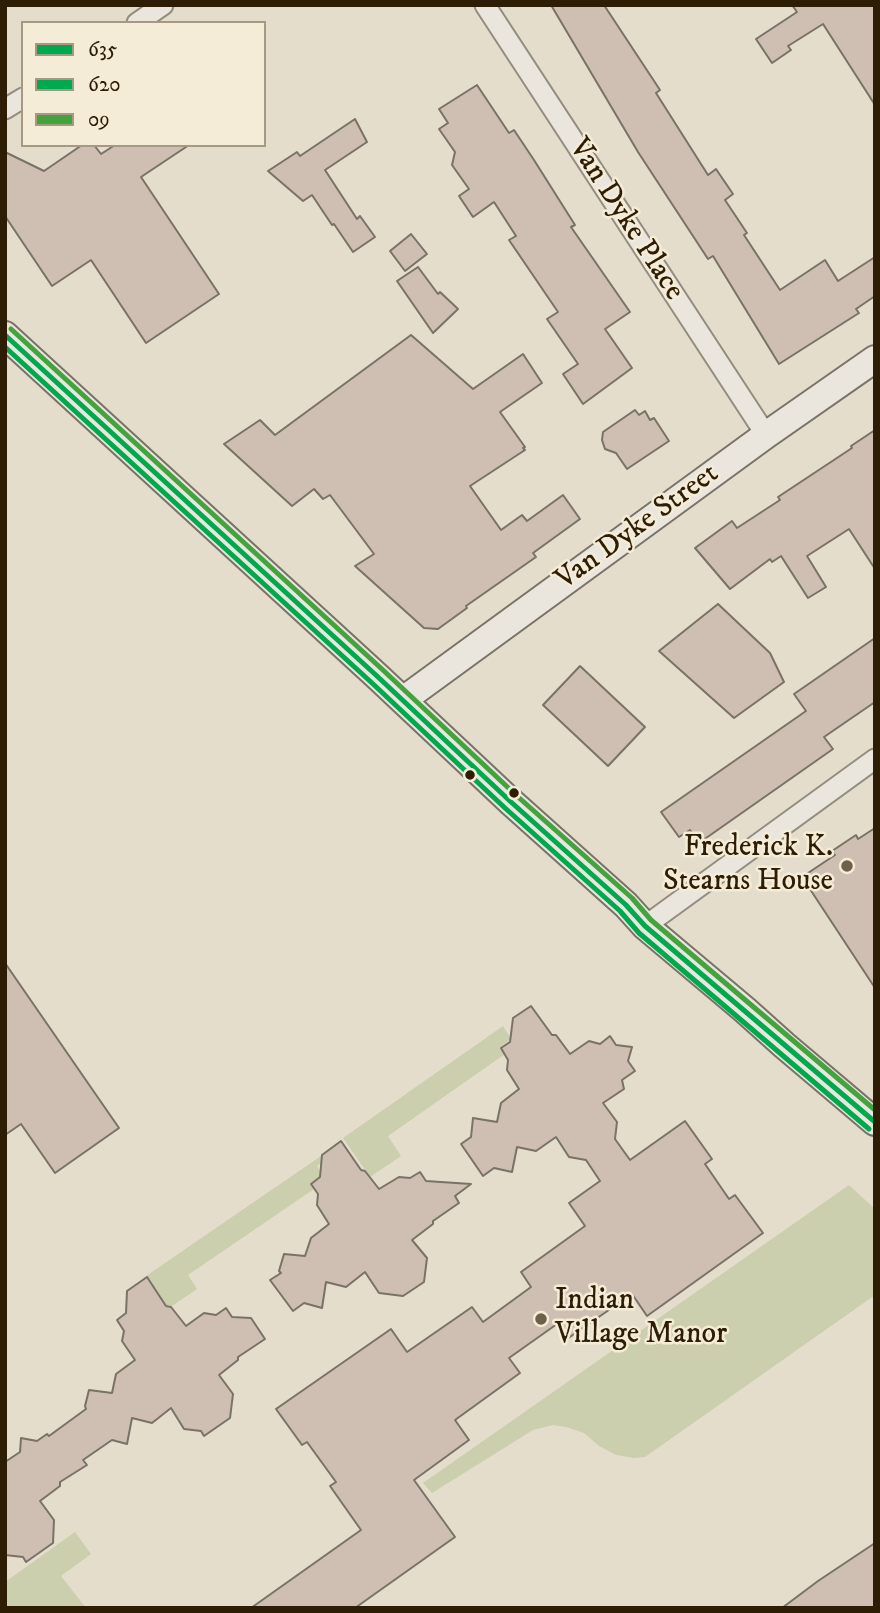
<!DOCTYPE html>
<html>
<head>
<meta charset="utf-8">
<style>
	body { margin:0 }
	#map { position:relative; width:880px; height:1613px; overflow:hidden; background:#e4ddcc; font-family:"IM FELL DW Pica",serif }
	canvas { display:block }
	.frame { position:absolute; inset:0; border:7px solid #2e1d05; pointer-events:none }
	.legend { position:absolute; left:21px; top:21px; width:245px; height:126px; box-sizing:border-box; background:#f5ecd7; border:2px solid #a59983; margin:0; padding:9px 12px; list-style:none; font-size:21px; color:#2e1d05 }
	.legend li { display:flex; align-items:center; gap:14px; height:35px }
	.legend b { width:35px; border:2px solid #a59983 }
</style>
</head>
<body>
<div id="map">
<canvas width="880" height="1613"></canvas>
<div class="frame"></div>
<ul class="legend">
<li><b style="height:9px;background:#00a94e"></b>635</li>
<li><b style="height:9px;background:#00a94e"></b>620</li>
<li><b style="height:9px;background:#43a33f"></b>09</li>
</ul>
</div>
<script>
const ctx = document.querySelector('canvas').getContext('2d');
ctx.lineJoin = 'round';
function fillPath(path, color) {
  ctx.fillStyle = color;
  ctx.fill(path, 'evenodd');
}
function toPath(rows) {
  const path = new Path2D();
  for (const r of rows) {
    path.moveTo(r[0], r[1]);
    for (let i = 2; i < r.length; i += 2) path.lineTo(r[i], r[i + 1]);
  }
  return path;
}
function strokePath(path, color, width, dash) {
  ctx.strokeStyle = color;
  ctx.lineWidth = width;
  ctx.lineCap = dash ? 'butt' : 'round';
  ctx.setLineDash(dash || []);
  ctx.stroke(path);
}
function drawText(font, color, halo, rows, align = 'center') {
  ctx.font = font + ' "IM FELL DW Pica",serif';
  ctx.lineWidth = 5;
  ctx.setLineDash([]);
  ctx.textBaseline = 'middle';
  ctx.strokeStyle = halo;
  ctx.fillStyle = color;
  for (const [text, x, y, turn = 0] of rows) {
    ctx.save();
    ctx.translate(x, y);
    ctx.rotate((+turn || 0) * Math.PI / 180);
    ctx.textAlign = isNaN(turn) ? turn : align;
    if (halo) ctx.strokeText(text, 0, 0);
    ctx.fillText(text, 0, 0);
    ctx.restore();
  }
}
const green = toPath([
	[503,1026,511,1039,500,1047,505,1054,388,1136,401,1156,370,1177,343,1138],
	[321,1156,324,1161,317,1166,322,1175,310,1183,314,1189,188,1275,197,1289,172,1306,166,1305,146,1276],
	[849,1185,875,1209,875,1295,645,1457,634,1458,616,1455,599,1446,584,1433,566,1427,553,1425,533,1430,432,1493,423,1483],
	[75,1532,91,1554,61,1576,86,1608,5,1608,5,1582]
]);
const building = toPath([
	[551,5,604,5,660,90,656,93,708,175,716,169,733,194,725,200,747,233,744,235,780,290,825,260,838,281,875,257,875,296,856,309,859,313,779,364,713,256,708,259,638,152,551,5],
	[792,5,875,5,875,105,823,24,788,46,791,50,772,63,756,39,797,12,792,5],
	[477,85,509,133,514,130,534,160,575,225,571,227,630,312,605,329,632,368,583,404,563,374,578,364,547,319,558,312,509,240,516,236,494,202,473,217,459,196,469,189,452,165,455,152,439,129,448,123,439,109,477,85],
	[355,119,367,142,325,170,357,219,360,216,375,237,353,252,334,224,332,225,312,195,303,201,268,171,297,152,300,156,355,119],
	[82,145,94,145,101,154,115,145,189,145,141,177,219,294,146,343,91,260,52,286,5,216,5,152,44,171,82,145],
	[411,234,427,254,405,271,390,251,411,234],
	[418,267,438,294,440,292,458,309,433,333,397,281,418,267],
	[411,335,473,389,523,354,542,383,500,412,525,447,523,448,525,450,470,486,501,530,522,515,527,521,563,495,580,519,533,553,536,557,466,606,467,608,438,629,424,628,355,566,374,554,330,495,323,499,314,489,292,506,224,444,260,420,275,435,411,335],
	[635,410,639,415,645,411,650,420,654,418,669,441,627,469,616,453,605,449,602,440,603,432,635,410],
	[875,430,875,569,849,529,807,556,826,587,808,598,781,556,772,562,770,559,730,589,695,548,732,521,737,528,780,500,778,497,852,448,851,446,875,430],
	[718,604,770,653,784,682,734,718,659,651,718,604],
	[875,638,875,702,824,737,833,749,699,843,690,830,679,837,661,812,806,711,794,694,875,638],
	[580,666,645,727,608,766,543,705,580,666],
	[875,828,875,988,802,877,835,855,832,851,856,835,858,839,875,828],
	[5,963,119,1128,55,1173,21,1124,5,1135,5,963],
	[531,1006,552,1035,556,1035,570,1054,589,1041,600,1044,610,1036,616,1045,632,1047,628,1061,635,1071,622,1080,624,1089,603,1103,617,1122,615,1139,630,1160,685,1121,712,1159,705,1164,729,1199,735,1195,763,1233,647,1316,632,1294,567,1339,557,1324,509,1358,520,1373,455,1420,469,1440,414,1480,455,1537,355,1608,251,1608,361,1530,330,1486,336,1482,307,1442,302,1445,276,1409,391,1329,407,1352,472,1307,483,1322,531,1287,521,1272,585,1226,569,1203,600,1181,586,1160,569,1157,556,1137,536,1151,517,1147,512,1172,494,1168,483,1176,461,1144,471,1137,473,1118,497,1122,501,1103,519,1089,507,1070,508,1060,501,1048,510,1042,513,1018,531,1006],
	[341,1141,361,1170,365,1171,379,1189,399,1177,410,1178,420,1172,426,1181,471,1184,455,1196,459,1203,433,1221,433,1224,412,1240,427,1258,424,1282,403,1296,379,1293,365,1272,346,1287,326,1282,322,1308,304,1303,293,1311,270,1280,281,1273,279,1271,284,1254,305,1256,311,1238,329,1224,317,1205,318,1194,311,1184,320,1177,322,1155,341,1141],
	[147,1277,166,1306,171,1307,186,1326,204,1313,216,1315,226,1308,232,1317,251,1318,265,1339,238,1357,238,1360,219,1375,233,1394,230,1418,204,1436,201,1431,184,1429,171,1408,152,1423,132,1418,127,1444,112,1440,83,1460,87,1465,60,1482,60,1486,40,1501,54,1520,53,1543,26,1562,23,1557,5,1555,5,1462,20,1452,21,1438,37,1441,47,1434,49,1436,86,1409,85,1406,89,1390,112,1393,116,1374,135,1360,122,1341,124,1331,117,1320,126,1313,127,1291,147,1277],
	[875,1543,875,1608,782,1608,818,1581,875,1543]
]);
const minor = toPath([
	[485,5,766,435],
	[137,23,163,5],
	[5,109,23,98],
	[645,926,875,759]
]);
const secondary = toPath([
	[5,335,378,677,511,802,626,905,645,926,745,1010,784,1045,875,1122],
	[403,700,766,435,875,359]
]);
const bus1 = toPath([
	[5,335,378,677,511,802,626,905,645,926,875,1122]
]);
const bus2 = toPath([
	[5,347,372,683,505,808,620,911,639,933,869,1129]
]);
const bus3 = toPath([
	[11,329,384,671,517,796,632,898,651,920,875,1110]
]);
const markers = [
	[470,775,6,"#2e1d05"],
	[514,793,6,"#2e1d05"],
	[847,866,7,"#6e604b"],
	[541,1319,7,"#6e604b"]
];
const streetNames = [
	["Van Dyke Place",625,220,57],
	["Van Dyke Street",638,528,-36]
];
const poiNames = [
	["Frederick K.",833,849],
	["Stearns House",833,883],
	["Indian",555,1302,"left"],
	["Village Manor",555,1336,"left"]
];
fillPath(green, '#cbcfad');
fillPath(building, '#cebfb2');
strokePath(building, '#797266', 2);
strokePath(minor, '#938d80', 23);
strokePath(secondary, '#797266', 30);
strokePath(minor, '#eae6de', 19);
strokePath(secondary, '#eae6de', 26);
strokePath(bus1, '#00a94e', 5);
strokePath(bus2, '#00a94e', 5);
strokePath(bus3, '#43a33f', 5);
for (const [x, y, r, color] of markers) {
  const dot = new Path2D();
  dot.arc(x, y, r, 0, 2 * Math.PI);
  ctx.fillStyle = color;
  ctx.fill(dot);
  strokePath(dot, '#f5ecd7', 2.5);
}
drawText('30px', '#2e1d05', '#f5ecd7', streetNames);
drawText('30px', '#2e1d05', '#f5ecd7', poiNames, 'right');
</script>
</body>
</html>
